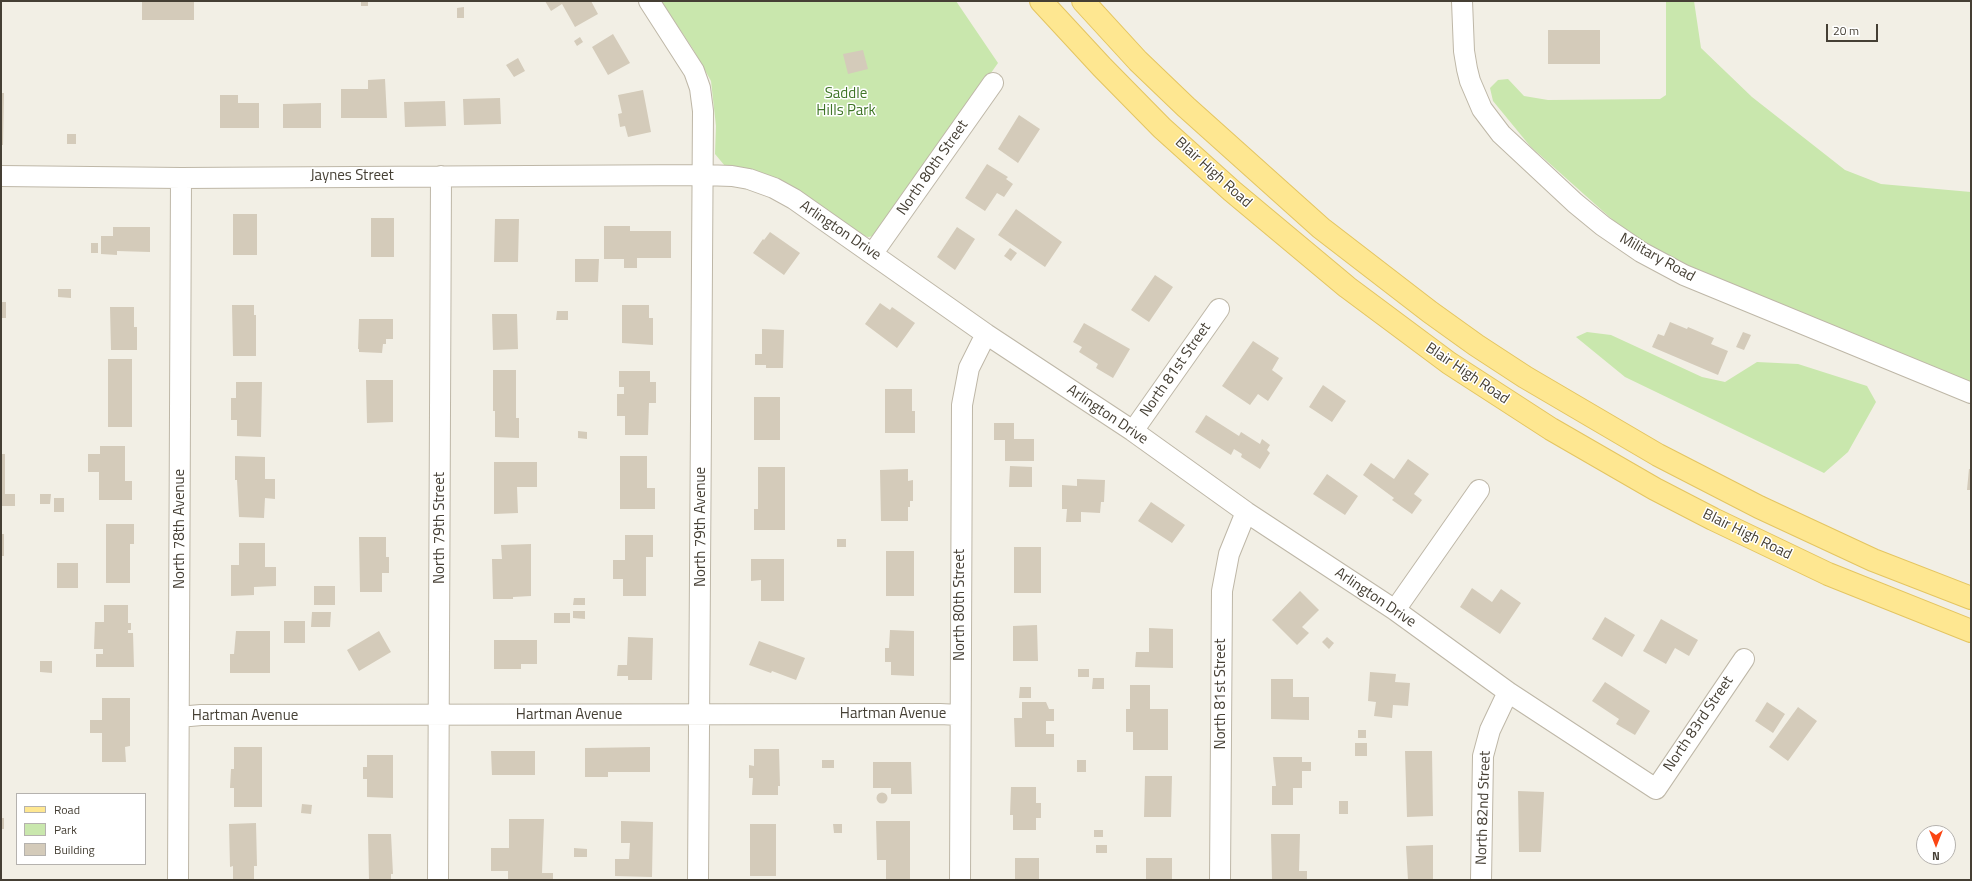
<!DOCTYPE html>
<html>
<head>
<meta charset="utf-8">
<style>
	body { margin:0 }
	#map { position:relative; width:1972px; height:881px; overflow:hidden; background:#f2efe5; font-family:"Titillium Web",sans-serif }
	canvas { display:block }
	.frame { position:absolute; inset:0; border:2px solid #453f34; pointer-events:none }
	.legend { position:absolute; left:16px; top:793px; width:130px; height:72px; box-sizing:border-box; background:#fff; border:1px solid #b5b2ae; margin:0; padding:5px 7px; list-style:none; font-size:12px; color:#453f34 }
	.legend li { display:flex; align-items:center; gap:8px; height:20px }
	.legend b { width:20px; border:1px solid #b5b2ae }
	.north { position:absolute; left:1916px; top:825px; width:40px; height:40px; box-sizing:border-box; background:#fff; border:1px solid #b5b2ae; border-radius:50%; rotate:180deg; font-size:11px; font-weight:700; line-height:16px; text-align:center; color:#453f34 }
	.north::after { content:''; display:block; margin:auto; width:14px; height:18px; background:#fb4513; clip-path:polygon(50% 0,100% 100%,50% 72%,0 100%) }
	.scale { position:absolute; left:1826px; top:24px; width:52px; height:18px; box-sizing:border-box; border:2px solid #453f34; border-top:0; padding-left:5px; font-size:12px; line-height:14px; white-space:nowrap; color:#453f34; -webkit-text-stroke:3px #fff; paint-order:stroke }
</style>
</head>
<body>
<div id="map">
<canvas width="1972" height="881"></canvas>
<div class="frame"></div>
<ul class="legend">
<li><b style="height:5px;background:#fee791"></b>Road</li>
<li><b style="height:11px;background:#c9e7ad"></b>Park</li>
<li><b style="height:11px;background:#d4cbba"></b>Building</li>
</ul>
<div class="north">N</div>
<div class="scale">20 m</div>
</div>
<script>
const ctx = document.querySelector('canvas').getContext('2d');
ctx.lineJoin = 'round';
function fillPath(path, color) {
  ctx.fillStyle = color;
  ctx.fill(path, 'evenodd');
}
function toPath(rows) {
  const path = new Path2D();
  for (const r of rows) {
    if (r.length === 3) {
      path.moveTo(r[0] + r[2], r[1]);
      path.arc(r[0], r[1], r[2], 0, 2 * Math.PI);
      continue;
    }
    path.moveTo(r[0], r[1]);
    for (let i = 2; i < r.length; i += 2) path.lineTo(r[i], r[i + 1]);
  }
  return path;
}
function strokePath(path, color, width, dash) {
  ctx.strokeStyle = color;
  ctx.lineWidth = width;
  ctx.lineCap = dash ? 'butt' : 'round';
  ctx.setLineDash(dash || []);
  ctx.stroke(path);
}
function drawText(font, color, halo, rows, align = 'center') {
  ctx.font = font + ' "Titillium Web",sans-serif';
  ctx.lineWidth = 3;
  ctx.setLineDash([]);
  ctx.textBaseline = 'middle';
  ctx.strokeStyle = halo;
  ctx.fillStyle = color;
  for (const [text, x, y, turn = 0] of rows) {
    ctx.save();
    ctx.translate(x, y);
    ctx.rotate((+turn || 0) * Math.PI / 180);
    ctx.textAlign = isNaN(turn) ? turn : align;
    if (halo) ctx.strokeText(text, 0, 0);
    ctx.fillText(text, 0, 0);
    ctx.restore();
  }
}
const green = toPath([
	[661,1,956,1,998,63,880,230,874,236,868,237,860,234,725,166,715,154,716,126,711,81,693,49],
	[1666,1,1694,1,1701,48,1752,97,1845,170,1881,184,1971,192,1971,384,1688,267,1633,238,1530,146,1493,101,1490,88,1498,80,1508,79,1524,96,1548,100,1660,99,1666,95],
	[1587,332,1611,335,1702,377,1725,382,1757,362,1798,364,1867,386,1876,402,1848,452,1824,473,1625,377,1576,337]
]);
const building = toPath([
	[142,1,194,1,194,20,142,20],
	[361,1,368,1,368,6,361,6],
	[545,1,591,1,598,14,575,27,562,4,551,11],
	[464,7,464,18,457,18,457,8],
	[1548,30,1600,30,1600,64,1548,64],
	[613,34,630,63,608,75,592,47],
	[580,37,583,42,577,46,574,41],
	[863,50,868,69,848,74,843,54],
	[518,58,525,71,514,77,506,65],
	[385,79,387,118,341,118,341,89,368,89,368,80],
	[643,90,651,132,628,137,625,126,620,127,618,114,622,113,618,95],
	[1,93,4,93,3,145,1,145],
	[220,95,238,95,238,103,259,103,259,128,220,128],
	[500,98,501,124,464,125,463,99],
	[445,101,446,126,405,127,404,102],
	[321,103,321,128,283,128,283,104],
	[1019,115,1040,129,1018,163,998,149],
	[67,134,76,134,76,144,67,144],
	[987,164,1008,177,1006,179,1013,184,1004,197,997,193,985,211,965,198],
	[1016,209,1062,242,1045,267,998,235],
	[233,214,257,214,257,255,233,255],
	[371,218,394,218,394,257,371,257],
	[495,219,519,219,518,262,494,262],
	[604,226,630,226,630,231,671,231,671,258,637,258,637,268,624,268,624,259,604,259],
	[113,227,150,227,150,252,117,251,117,255,101,254,101,236,113,236],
	[957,227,975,239,955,270,937,257],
	[770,232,800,253,784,275,753,253,763,239,764,240],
	[91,243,98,243,98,253,91,253],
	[1010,248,1017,253,1011,261,1004,256],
	[575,259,599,259,598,282,575,282],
	[1155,275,1173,287,1149,322,1131,310],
	[58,289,71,289,71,298,58,297],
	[1,302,6,302,6,318,1,318],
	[880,303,890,310,892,307,915,323,897,348,865,324],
	[232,305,254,305,254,315,256,315,256,356,233,356],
	[622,305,649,305,649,318,653,318,653,345,622,343],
	[110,307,134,307,134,327,137,327,137,350,111,350],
	[557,311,568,311,568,320,556,320],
	[492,314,517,314,518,349,493,350],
	[359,319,393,319,393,339,386,339,386,344,383,344,382,353,359,352,359,349,358,349],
	[1670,322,1687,329,1688,327,1714,338,1711,344,1728,351,1718,375,1652,347,1658,334,1664,336],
	[1084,323,1130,349,1113,378,1096,368,1098,364,1079,352,1082,347,1073,342],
	[762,329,784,330,783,368,766,368,766,365,755,365,755,354,762,354],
	[1743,332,1751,335,1744,350,1736,347],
	[1253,341,1279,358,1272,370,1283,378,1268,401,1258,394,1250,405,1222,386],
	[108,359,132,359,132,427,108,427],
	[493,370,516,370,516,418,519,418,519,438,495,437,495,411,493,411],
	[619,371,650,371,650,382,656,382,656,403,649,403,648,435,625,435,625,416,617,416,617,394,624,394,624,387,619,387],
	[366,380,393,380,393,422,367,423],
	[236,382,262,382,261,437,237,436,237,420,231,420,231,398,236,398],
	[1323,385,1346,401,1332,422,1309,407],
	[885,389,912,389,912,411,915,411,915,433,885,433],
	[754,397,780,397,780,440,754,440],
	[1206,415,1239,436,1241,432,1260,444,1262,439,1270,445,1267,450,1270,453,1260,469,1241,457,1242,454,1234,449,1231,455,1195,432],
	[994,423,1014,423,1014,439,1034,439,1034,461,1005,461,1005,440,994,440],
	[578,431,587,432,587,439,578,438],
	[100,446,125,446,125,481,132,481,132,500,99,500,99,472,88,472,88,454,100,454],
	[1,454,5,454,5,494,15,494,15,506,1,506],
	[235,456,265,457,265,479,275,479,275,499,265,498,264,518,239,517,237,480,235,480],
	[620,456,647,456,647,488,655,488,655,509,620,509],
	[1408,459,1429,474,1414,494,1422,500,1412,514,1392,500,1394,498,1363,475,1371,463,1394,479],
	[494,462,537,462,537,487,517,487,518,513,494,514],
	[1010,466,1032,467,1032,487,1009,487],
	[758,467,785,467,785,530,754,530,754,509,758,509],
	[908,469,908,481,913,480,913,501,910,501,910,507,908,507,908,521,881,521,880,470],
	[1969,469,1971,469,1971,490,1967,490],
	[1327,474,1358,496,1345,515,1313,494],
	[1077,479,1105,480,1104,502,1101,502,1100,513,1081,512,1081,522,1066,522,1067,509,1062,509,1062,485,1077,486],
	[40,494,51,494,50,504,40,504],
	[54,498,64,498,64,512,54,512],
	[1151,502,1185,525,1172,543,1138,521],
	[106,524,134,524,134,544,130,544,130,583,106,583],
	[1,534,4,534,4,556,1,556],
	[625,535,653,535,653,557,646,557,646,596,623,596,623,579,613,579,613,560,625,560],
	[359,537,386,537,386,557,389,557,389,573,382,573,382,592,360,592],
	[837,539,846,539,846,547,837,547],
	[239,543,265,543,265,567,276,567,276,586,254,587,254,595,231,596,231,565,239,565],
	[531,544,531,596,513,597,513,599,493,599,492,559,502,559,501,545],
	[1014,547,1041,547,1041,593,1014,593],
	[886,551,914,551,914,596,886,596],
	[751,559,784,559,784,601,761,601,761,580,751,581],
	[57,563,78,563,78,588,57,588],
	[314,586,335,586,335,605,314,605],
	[1472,588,1492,602,1501,589,1521,603,1500,634,1460,607],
	[1300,591,1319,610,1302,627,1309,633,1297,645,1272,620],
	[574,598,585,598,585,605,573,605],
	[104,605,128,605,128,623,131,623,131,630,128,630,128,633,133,633,134,667,96,667,96,654,103,654,103,649,94,649,95,622,104,622],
	[573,611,585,611,585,619,573,618],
	[312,612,331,612,330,627,311,627],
	[554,613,570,613,570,623,554,623],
	[1605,617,1635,635,1622,657,1592,639],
	[1661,619,1698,640,1689,656,1675,648,1666,664,1643,651],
	[284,621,305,621,305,643,284,643],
	[1037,625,1038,661,1013,661,1013,626],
	[1149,628,1173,629,1173,668,1135,667,1136,652,1149,652],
	[890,630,914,631,914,676,891,675,891,662,885,662,885,648,889,648],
	[236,631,270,631,270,673,230,673,230,654,234,654],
	[379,631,391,652,359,671,347,650],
	[628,637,653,638,652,680,628,680,628,676,617,676,618,665,627,665],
	[1327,637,1334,643,1329,649,1322,642],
	[494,640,537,640,537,664,521,664,521,669,494,669],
	[759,641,805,658,796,680,772,671,771,673,749,665],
	[40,661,52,661,52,673,40,672],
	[1078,669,1089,669,1089,677,1078,677],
	[1370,672,1396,674,1395,682,1410,683,1408,706,1393,705,1392,718,1374,716,1376,702,1368,701],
	[1093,678,1104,678,1104,689,1092,689],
	[1271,679,1293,679,1293,697,1309,697,1309,720,1271,719],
	[1605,682,1650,711,1635,735,1616,724,1619,719,1592,701],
	[1130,685,1150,685,1150,709,1168,709,1168,750,1133,750,1133,732,1126,732,1126,709,1130,709],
	[1020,687,1031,687,1031,698,1019,698],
	[102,698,130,698,130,746,125,747,126,762,102,762,102,733,90,733,90,720,102,720],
	[1022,702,1046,702,1049,709,1054,709,1054,721,1046,721,1046,734,1054,734,1054,747,1015,747,1014,718,1022,718],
	[1767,702,1785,714,1773,733,1755,721],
	[1798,707,1817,721,1788,761,1769,747],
	[1358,730,1366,730,1366,738,1358,738],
	[1355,743,1367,743,1367,756,1355,756],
	[234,747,262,747,262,807,234,807,234,788,230,788,231,769,234,769],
	[650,747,650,772,608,772,608,777,585,777,585,748],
	[754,749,779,749,780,786,778,786,778,795,752,795,753,778,749,778,749,765,754,766],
	[491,751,535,751,535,775,492,775],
	[1405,751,1432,751,1433,816,1407,817],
	[367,755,393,755,393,798,367,797,367,779,363,779,363,767,367,767],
	[1273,757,1302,757,1302,762,1311,762,1311,771,1302,771,1302,788,1293,788,1293,805,1272,805,1272,786,1276,786],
	[822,760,834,760,834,768,822,768],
	[1077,760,1086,760,1086,772,1077,772],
	[873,762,911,762,912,794,891,794,891,788,873,788],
	[1145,776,1172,776,1171,817,1144,817],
	[1011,787,1036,787,1036,803,1041,803,1041,818,1036,818,1036,830,1013,830,1013,815,1010,815],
	[1518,791,1544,792,1541,852,1519,852],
	[882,798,5.5],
	[1339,801,1348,801,1348,814,1339,814],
	[302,804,312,805,311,814,301,813],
	[1,818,4,818,4,829,1,829],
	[509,819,544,819,542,873,553,873,553,880,508,880,508,871,491,871,491,848,509,848],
	[621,821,653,822,652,877,615,876,615,859,629,859,630,843,621,843],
	[876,821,910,821,910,880,886,880,886,860,877,860],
	[256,823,257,866,254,866,254,880,233,880,233,866,230,867,229,824],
	[750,824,776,824,776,876,750,876],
	[833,824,842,824,842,833,834,833],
	[1094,830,1103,830,1103,837,1094,837],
	[368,834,391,834,393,874,391,874,391,880,369,880],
	[1271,834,1300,834,1299,871,1307,871,1307,880,1272,880],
	[1096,845,1107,845,1107,853,1096,853],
	[1433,845,1433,880,1408,880,1406,846],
	[574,848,587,849,587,857,574,857],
	[1015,858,1039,858,1039,880,1015,880],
	[1146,858,1172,858,1172,880,1146,880]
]);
const minor = toPath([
	[649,1,694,71,700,88,703,111,698,880],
	[1462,1,1464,51,1467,69,1470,81,1482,109,1501,134,1575,203,1603,226,1641,252,1684,275,1971,393],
	[1,176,181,178,703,175,732,176,749,179,774,188,794,199,986,334,1133,431,1246,512,1395,610,1508,692,1656,789,1744,659],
	[873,253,993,83],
	[1133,431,1219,309],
	[1395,610,1479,490],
	[179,717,201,715,940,714,959,715],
	[178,880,181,178],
	[438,880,441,176],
	[960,880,962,405,969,368,986,334],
	[1220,880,1222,591,1229,554,1246,512],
	[1481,880,1483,756,1490,730,1508,692]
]);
const primary = toPath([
	[1041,1,1102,67,1162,128,1232,191,1347,287,1449,363,1551,429,1655,489,1713,519,1828,574,1971,631],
	[1083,1,1138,61,1186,107,1321,228,1430,312,1476,345,1525,377,1658,455,1759,507,1873,560,1971,598]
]);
const parkNames = [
	["Saddle",846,94],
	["Hills Park",846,111]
];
const streetNames = [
	["North 80th Street",933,168,-55],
	["Blair High Road",1213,173,42],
	["Jaynes Street",352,176],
	["Arlington Drive",840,231,34],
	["Military Road",1657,258,29],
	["North 81st Street",1176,370,-55],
	["Blair High Road",1467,374,34],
	["Arlington Drive",1107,415,34],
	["North 79th Avenue",701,527,-90],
	["North 79th Street",440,528,-90],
	["North 78th Avenue",180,529,-90],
	["Blair High Road",1747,535,26],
	["Arlington Drive",1375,598,34],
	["North 80th Street",960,605,-90],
	["North 81st Street",1221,694,-90],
	["Hartman Avenue",893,714],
	["Hartman Avenue",569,715],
	["Hartman Avenue",245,716],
	["North 83rd Street",1699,724,-56],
	["North 82nd Street",1484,808,-88]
];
fillPath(green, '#c9e7ad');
fillPath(building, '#d4cbba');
strokePath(minor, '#beb7a7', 22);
strokePath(primary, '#e4c561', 24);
strokePath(minor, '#fff', 20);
strokePath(primary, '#fee791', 22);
drawText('15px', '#407628', '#fff', parkNames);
drawText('15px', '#453f34', '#fff', streetNames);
</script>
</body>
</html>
